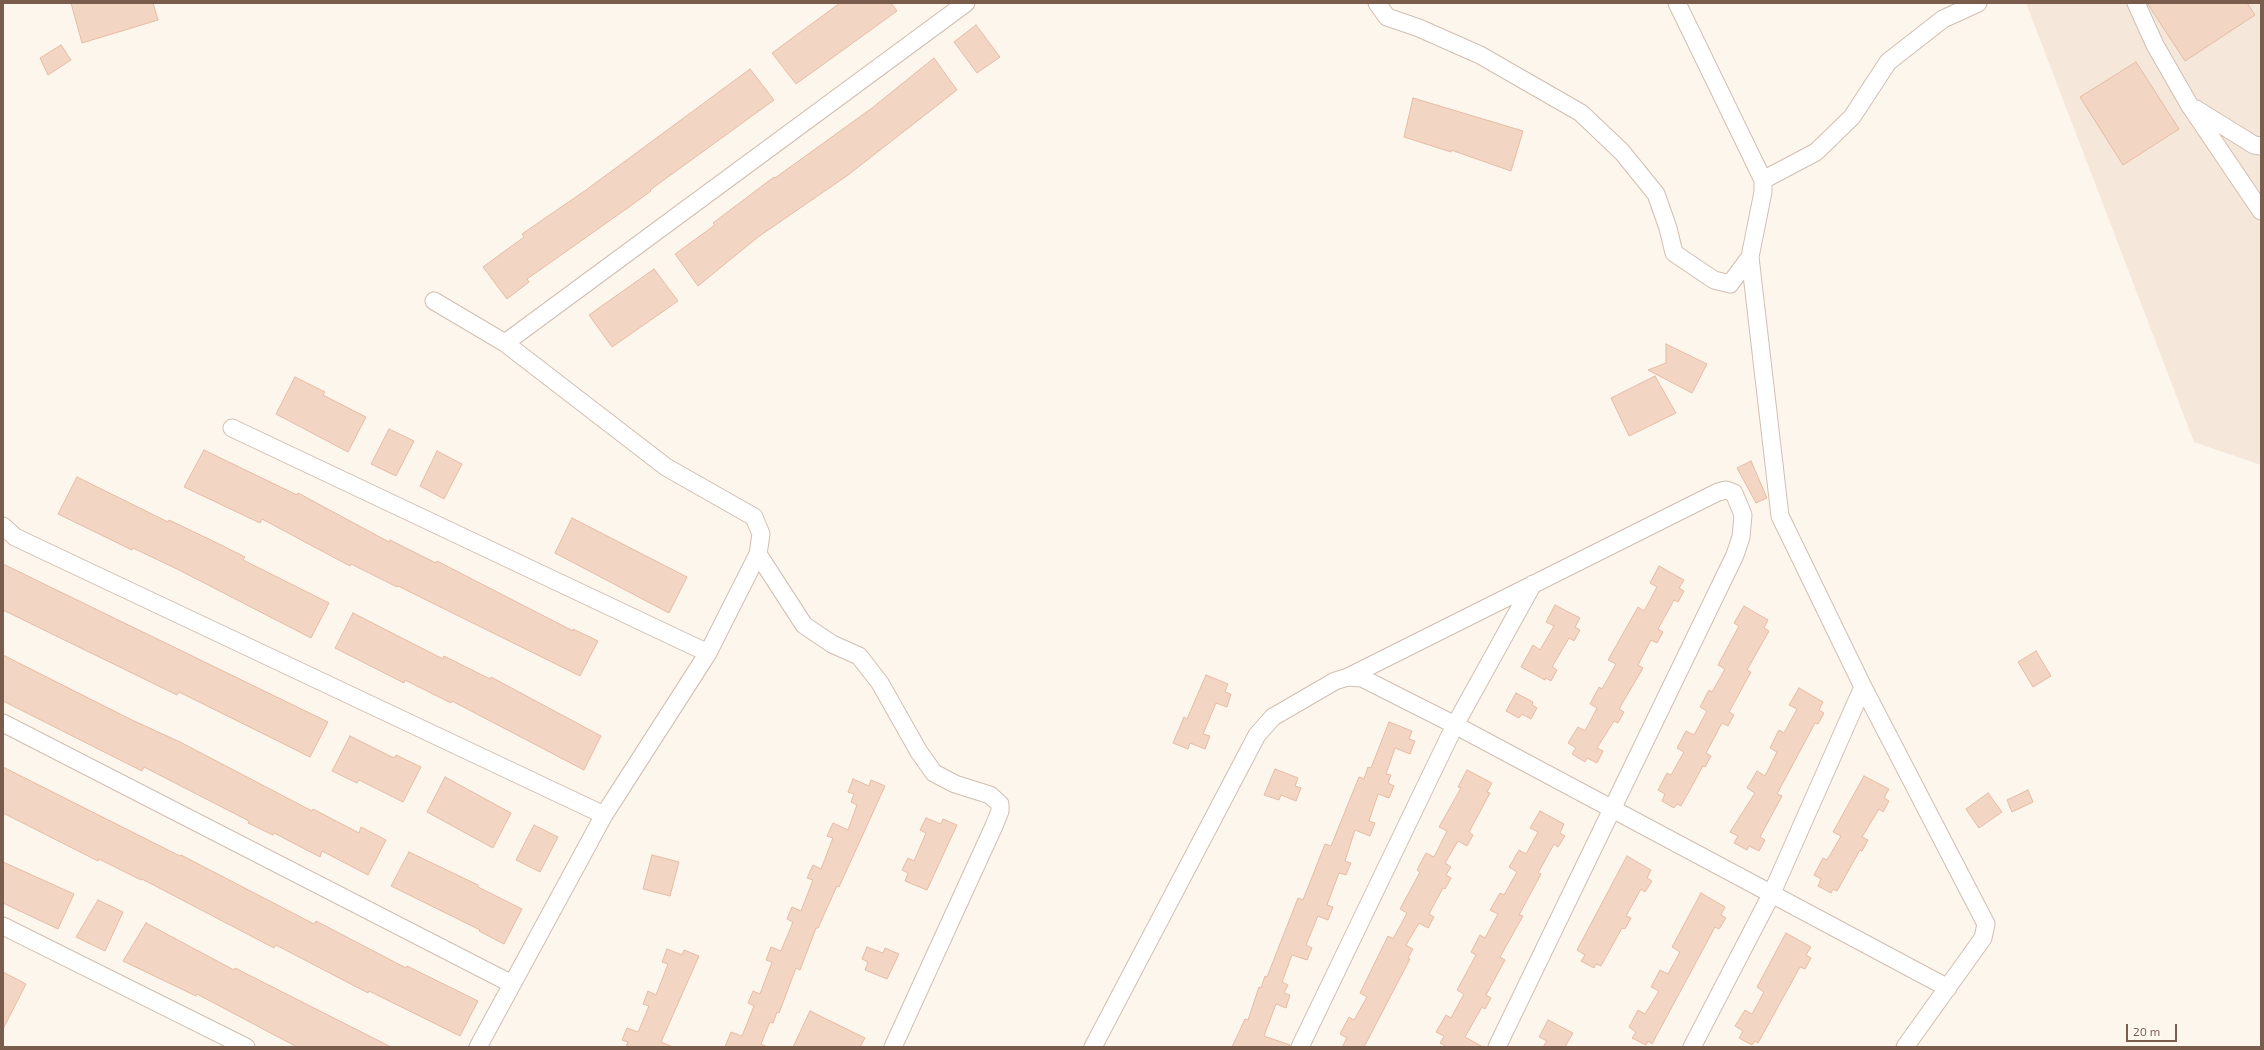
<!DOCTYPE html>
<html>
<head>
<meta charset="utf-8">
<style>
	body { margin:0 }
	#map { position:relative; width:2264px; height:1050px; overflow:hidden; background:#fdf6ec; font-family:"Exo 2",sans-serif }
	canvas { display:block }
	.frame { position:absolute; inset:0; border:4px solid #7a5c4d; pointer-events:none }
	.scale { position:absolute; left:2126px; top:1024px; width:51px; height:18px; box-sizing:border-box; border:2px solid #7a5c4d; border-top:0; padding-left:5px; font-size:12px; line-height:14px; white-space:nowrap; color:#7a5c4d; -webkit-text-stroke:3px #fffaf3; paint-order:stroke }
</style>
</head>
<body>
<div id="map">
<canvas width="2264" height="1050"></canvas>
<div class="frame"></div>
<div class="scale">20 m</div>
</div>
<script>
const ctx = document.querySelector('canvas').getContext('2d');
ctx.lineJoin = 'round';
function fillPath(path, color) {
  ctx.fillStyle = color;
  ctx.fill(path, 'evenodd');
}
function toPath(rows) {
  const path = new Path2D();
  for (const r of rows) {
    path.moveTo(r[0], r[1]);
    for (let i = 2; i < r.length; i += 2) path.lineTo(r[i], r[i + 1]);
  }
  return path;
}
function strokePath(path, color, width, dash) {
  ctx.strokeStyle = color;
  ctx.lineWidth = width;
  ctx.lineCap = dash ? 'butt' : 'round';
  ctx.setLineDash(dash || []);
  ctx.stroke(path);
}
const residential = toPath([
	[2026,3,2261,3,2261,465,2194,442]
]);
const building = toPath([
	[71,3,153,3,158,20,82,43,71,3],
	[840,3,891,3,897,11,796,84,772,53,840,3],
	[2147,3,2247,3,2255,15,2185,61,2147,3],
	[976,25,1000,57,977,73,954,42,976,25],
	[61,45,71,60,48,75,40,58,61,45],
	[934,58,957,90,848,175,758,237,698,286,675,254,715,225,713,223,774,177,775,178,872,108,934,58],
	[2136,62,2179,129,2123,165,2080,97,2136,62],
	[750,69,774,100,650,190,651,191,629,207,527,279,529,282,507,299,483,267,524,237,522,234,586,190,750,69],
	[1413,98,1523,131,1511,171,1451,150,1451,152,1404,137,1413,98],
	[654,269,678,301,612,347,589,315,654,269],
	[1666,344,1707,364,1692,393,1648,370,1666,363,1666,344],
	[1655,376,1676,413,1629,436,1611,398,1655,376],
	[295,377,325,392,323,395,366,417,348,452,276,414,295,377],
	[389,429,414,441,396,476,371,464,389,429],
	[204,450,297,495,298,493,389,542,390,540,436,563,437,561,573,631,573,629,598,641,580,676,398,586,397,587,351,564,350,566,262,519,260,523,184,487,204,450],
	[437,451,462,464,444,499,420,486,437,451],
	[1751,461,1767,498,1756,503,1737,468,1751,461],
	[77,477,168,522,169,520,215,542,245,557,243,560,329,603,311,638,179,570,133,548,132,550,58,514,77,477],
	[572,518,687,577,669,613,555,553,572,518],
	[3,564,328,722,310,757,179,692,177,695,3,610,3,564],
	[1659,566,1684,580,1679,588,1684,591,1678,602,1674,600,1658,629,1663,632,1657,643,1651,640,1638,665,1643,668,1619,709,1624,712,1618,723,1614,721,1597,748,1603,751,1597,763,1587,758,1585,762,1572,754,1576,748,1568,743,1578,727,1585,731,1597,708,1590,704,1599,687,1602,689,1616,664,1608,660,1638,607,1644,611,1657,587,1650,583,1659,566],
	[1555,605,1580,618,1575,627,1580,630,1574,641,1569,638,1552,667,1557,670,1551,681,1546,678,1545,680,1521,667,1533,645,1540,650,1554,626,1546,622,1555,605],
	[1744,606,1768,620,1764,628,1769,631,1747,670,1751,672,1729,712,1734,715,1728,726,1722,723,1706,753,1711,756,1705,767,1703,766,1681,806,1677,804,1674,808,1662,801,1665,794,1658,790,1667,773,1671,775,1684,752,1677,748,1686,731,1694,735,1707,711,1700,707,1709,690,1712,692,1725,669,1718,665,1739,626,1734,623,1744,606],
	[353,613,443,659,444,656,490,679,491,677,601,736,584,770,452,701,451,703,405,680,404,683,335,648,353,613],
	[2036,651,2051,676,2033,687,2018,662,2036,651],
	[3,655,132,720,180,742,312,811,313,809,359,833,361,827,386,840,368,875,322,851,320,857,274,833,273,835,248,823,249,821,144,767,142,771,3,701,3,655],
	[1206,675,1228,684,1225,692,1231,694,1227,707,1216,703,1203,734,1210,736,1205,749,1190,743,1188,749,1173,743,1184,717,1187,719,1206,675],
	[1799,688,1823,702,1819,710,1824,713,1818,724,1815,723,1777,794,1782,796,1760,837,1765,840,1759,851,1749,846,1747,850,1734,843,1738,836,1730,832,1755,793,1747,788,1757,771,1765,776,1777,752,1770,748,1779,730,1784,733,1797,709,1789,705,1799,688],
	[1516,693,1533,702,1532,705,1537,708,1531,719,1522,714,1519,718,1506,711,1516,693],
	[1389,722,1412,731,1409,739,1415,741,1410,754,1395,748,1386,774,1391,775,1388,783,1394,786,1389,798,1378,794,1369,821,1375,823,1370,836,1355,830,1345,861,1351,863,1346,875,1339,873,1327,905,1333,907,1328,920,1318,916,1306,945,1312,948,1307,960,1292,955,1282,982,1288,985,1284,993,1290,995,1286,1008,1276,1004,1264,1036,1290,1045,1290,1047,1232,1047,1245,1019,1248,1020,1259,987,1261,988,1265,976,1267,977,1298,898,1303,900,1325,844,1331,846,1359,777,1364,779,1368,767,1371,768,1389,722],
	[350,736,394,758,396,755,421,767,403,802,359,780,357,783,332,771,350,736],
	[3,767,180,856,181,855,314,924,316,921,406,968,407,966,478,1001,460,1036,369,991,368,993,276,945,274,948,142,879,141,880,99,859,98,861,3,813,3,767],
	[1275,769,1298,778,1295,786,1301,788,1296,801,1281,795,1279,800,1264,795,1275,769],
	[1467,770,1492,783,1487,792,1490,793,1469,832,1473,835,1467,846,1458,841,1445,863,1451,867,1446,875,1451,878,1445,889,1443,888,1429,914,1434,917,1428,928,1419,923,1406,945,1413,949,1408,958,1410,959,1364,1047,1342,1047,1347,1038,1340,1034,1349,1017,1354,1020,1367,997,1360,993,1388,936,1393,939,1407,913,1400,909,1420,872,1417,870,1426,853,1434,857,1447,831,1439,827,1461,788,1458,787,1467,770],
	[1864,776,1889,789,1884,798,1889,801,1883,812,1879,809,1862,837,1868,840,1862,851,1860,850,1837,891,1833,889,1831,893,1818,886,1821,879,1814,875,1823,858,1827,860,1841,836,1833,832,1864,776],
	[445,777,511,813,493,848,427,812,445,777],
	[853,779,869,786,871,780,885,786,839,887,837,886,818,928,816,928,800,970,796,968,779,1013,777,1012,773,1023,770,1022,761,1044,767,1047,725,1047,731,1032,742,1036,754,1006,748,1003,753,991,760,994,772,962,766,960,771,947,781,951,793,922,787,919,792,907,801,911,813,880,807,878,813,865,821,869,833,838,827,836,833,823,848,830,857,805,851,802,854,794,848,792,853,779],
	[2028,790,2033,802,2012,812,2007,800,2028,790],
	[1988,793,2002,812,1979,828,1966,809,1988,793],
	[1540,811,1564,824,1560,833,1565,836,1558,847,1554,844,1538,873,1541,874,1519,915,1523,916,1500,957,1505,960,1486,995,1491,998,1485,1009,1482,1007,1465,1037,1483,1047,1447,1047,1440,1043,1444,1036,1436,1032,1446,1015,1451,1018,1464,994,1457,990,1476,955,1471,952,1480,935,1485,938,1498,914,1490,910,1500,893,1504,895,1517,872,1509,867,1519,850,1526,854,1538,832,1530,828,1540,811],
	[926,818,941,824,943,819,957,825,927,890,905,881,908,873,902,870,908,858,914,861,926,833,920,830,926,818],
	[534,825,558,837,540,872,516,860,534,825],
	[409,852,478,885,478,887,522,909,504,944,479,931,480,930,391,886,409,852],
	[652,855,679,862,670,896,643,889,652,855],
	[1627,856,1651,870,1647,878,1652,881,1645,892,1641,889,1626,916,1631,918,1625,929,1622,928,1601,966,1596,964,1594,968,1581,961,1585,955,1577,950,1627,856],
	[3,862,74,894,58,929,3,903,3,862],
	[1701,893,1725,907,1721,915,1726,918,1719,929,1715,927,1652,1044,1648,1041,1646,1045,1632,1038,1636,1032,1629,1027,1638,1010,1645,1014,1659,991,1651,987,1660,970,1668,974,1680,952,1672,947,1701,893],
	[98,900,123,912,105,951,76,937,98,900],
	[146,923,234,970,235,968,391,1047,297,1047,197,994,196,996,123,961,146,923],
	[1786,933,1811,947,1806,955,1811,958,1805,969,1800,967,1758,1043,1755,1041,1752,1045,1739,1038,1743,1031,1735,1026,1745,1010,1752,1014,1764,992,1757,987,1786,933],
	[867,947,883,953,885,948,899,954,887,979,865,970,868,962,862,959,867,947],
	[667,949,682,955,684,950,699,956,661,1042,673,1047,626,1047,628,1042,622,1040,627,1028,638,1032,649,1006,643,1004,648,991,656,995,668,964,662,962,667,949],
	[3,972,26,984,3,1029,3,972],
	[810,1011,865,1038,860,1047,793,1047,810,1011],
	[1548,1020,1573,1033,1565,1047,1543,1047,1547,1041,1539,1037,1548,1020]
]);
const minor = toPath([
	[1377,3,1387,17,1419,28,1480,55,1581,113,1622,152,1656,194,1668,228,1674,253,1714,280,1730,284,1750,257],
	[1677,3,1763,180,1763,192,1750,257,1780,516,1863,687,1986,924,1983,938,1905,1047],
	[2136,3,2155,45,2190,106,2261,211],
	[2196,109,2254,145,2261,146],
	[1763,180,1816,152,1852,117,1888,62,1943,19,1978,3],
	[434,301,505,343,666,467,754,517,761,534,758,554,708,653,604,815,478,1047],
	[505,343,966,3],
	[232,428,708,653],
	[3,526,15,537,604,815],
	[758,554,804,625,832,644,859,656,880,683,919,752,934,773,955,784,990,795,1000,804,1000,811,994,826,893,1047],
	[1348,677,1362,678,1455,725,1948,988],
	[3,723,512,984],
	[3,926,246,1047],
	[1093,1047,1257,735,1273,717,1335,681,1348,677,1718,492,1726,490,1734,493,1743,515,1741,537,1735,555,1497,1047],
	[1300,1047,1455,725,1533,584],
	[1692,1047,1771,895,1863,687]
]);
fillPath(residential, '#f5e8da');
fillPath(building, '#f3d5c3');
strokePath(building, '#e6bba3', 1);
strokePath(minor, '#d1beb0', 19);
strokePath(minor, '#fff', 17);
</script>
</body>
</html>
